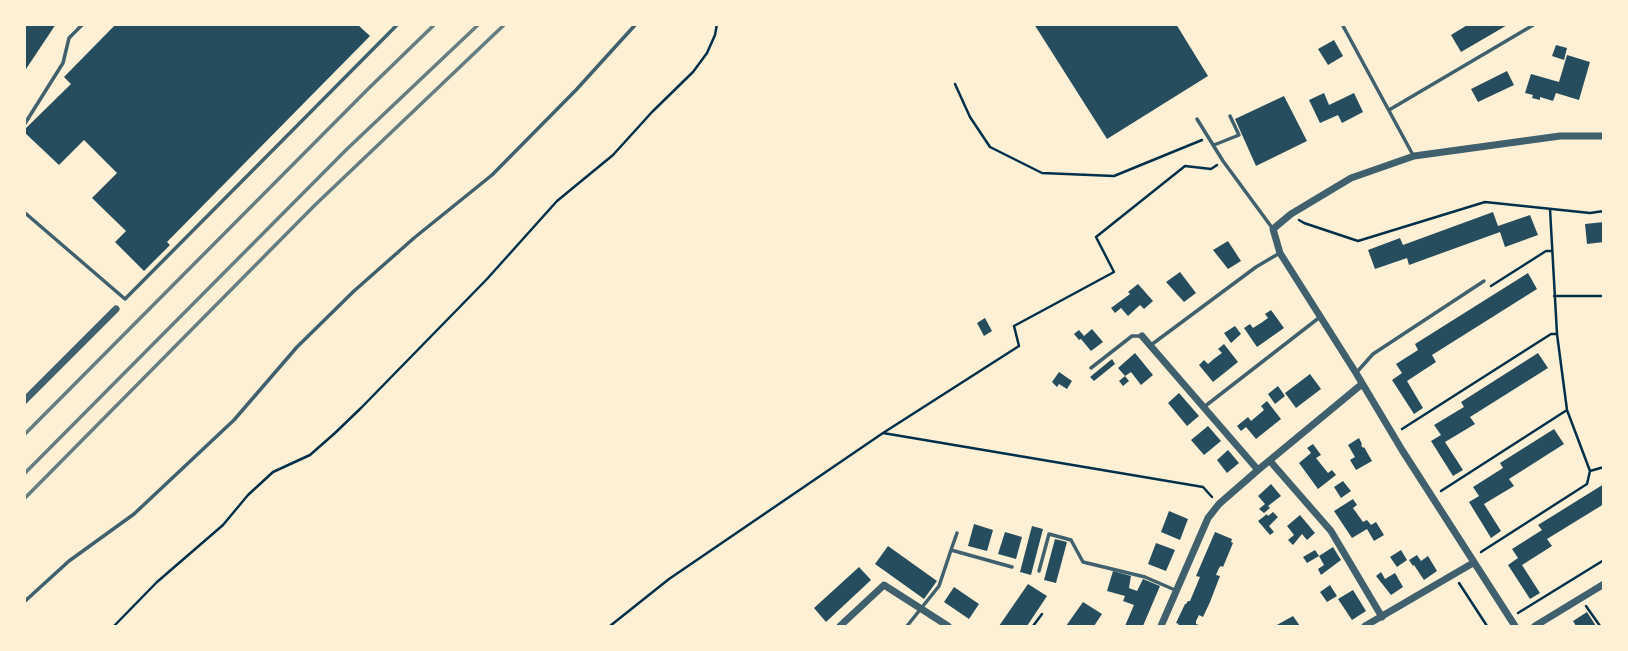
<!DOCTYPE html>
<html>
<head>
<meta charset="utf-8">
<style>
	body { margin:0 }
	#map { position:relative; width:1628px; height:651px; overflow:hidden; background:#fdf0d5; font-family:Figtree,sans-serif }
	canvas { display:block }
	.frame { position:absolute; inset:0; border:26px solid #fdf0d5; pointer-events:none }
</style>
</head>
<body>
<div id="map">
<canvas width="1628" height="651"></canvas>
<div class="frame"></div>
</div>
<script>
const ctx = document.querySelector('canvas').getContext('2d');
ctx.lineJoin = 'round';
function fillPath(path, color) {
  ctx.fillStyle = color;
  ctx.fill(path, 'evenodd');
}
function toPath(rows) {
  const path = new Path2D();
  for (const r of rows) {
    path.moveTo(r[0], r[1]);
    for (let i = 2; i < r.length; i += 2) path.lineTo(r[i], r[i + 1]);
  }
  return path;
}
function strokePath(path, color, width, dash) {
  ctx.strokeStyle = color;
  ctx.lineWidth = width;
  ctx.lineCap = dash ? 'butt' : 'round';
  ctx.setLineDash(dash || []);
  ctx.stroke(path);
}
const building = toPath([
	[24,24,56,24,24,72],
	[116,24,357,24,370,36,167,242,170,245,144,271,115,242,126,231,92,198,117,173,84,140,59,165,24,132,24,130,71,84,64,77],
	[1034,24,1176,24,1208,76,1107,139],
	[1469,24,1509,24,1461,52,1451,35],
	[1334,40,1343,56,1328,65,1318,49],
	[1556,45,1567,48,1564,60,1552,56],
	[1567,55,1590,62,1579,100,1556,93,1553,101,1540,97,1540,100,1532,98,1533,95,1525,93,1531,74,1559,82],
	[1507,71,1514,85,1478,102,1471,89],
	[1324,93,1329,105,1354,93,1363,112,1342,123,1338,115,1320,123,1309,100],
	[1284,96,1307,141,1256,166,1235,119],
	[1493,212,1498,226,1530,215,1538,235,1505,247,1500,232,1409,265,1407,258,1375,269,1368,250,1400,238,1403,245],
	[1604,222,1604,242,1587,244,1585,224],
	[1228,241,1241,261,1228,269,1213,250],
	[1180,272,1196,293,1184,302,1166,282],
	[1528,273,1537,289,1432,355,1436,362,1407,381,1423,408,1414,414,1392,380,1402,373,1396,364,1418,350,1415,344],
	[1138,284,1153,301,1144,309,1140,305,1128,316,1121,308,1115,313,1111,308,1130,294,1128,292],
	[1271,310,1284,328,1257,347,1244,328,1250,324,1253,328,1261,323,1268,318,1265,314],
	[985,318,992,331,984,336,977,323],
	[1235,326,1241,334,1231,343,1224,333],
	[1092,329,1103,342,1091,351,1081,339,1079,340,1074,334,1079,330,1084,336],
	[1224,344,1238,362,1213,382,1199,365,1204,360,1208,364,1215,358,1222,353,1218,349],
	[1135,353,1153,375,1141,385,1131,372,1125,376,1129,381,1123,386,1119,381,1125,376,1118,368],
	[1538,353,1548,368,1470,417,1475,424,1445,442,1463,470,1453,476,1431,441,1441,435,1434,425,1464,407,1461,402],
	[1112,359,1115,364,1094,381,1090,377],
	[1059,372,1072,381,1067,389,1059,384,1057,387,1052,382],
	[1310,374,1321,389,1296,408,1285,393],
	[1278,386,1285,396,1275,404,1268,394],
	[1179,393,1199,416,1187,426,1168,403],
	[1267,401,1281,419,1256,439,1246,427,1241,431,1237,426,1248,417,1251,421,1264,410,1261,406],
	[1208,426,1221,441,1204,455,1191,440],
	[1554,429,1564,444,1509,479,1514,486,1484,504,1501,531,1491,538,1469,502,1479,496,1473,487,1503,468,1500,463],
	[1359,438,1362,444,1361,445,1363,448,1364,447,1372,461,1356,470,1350,460,1355,457,1348,445],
	[1313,444,1321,455,1316,458,1328,473,1332,470,1336,475,1318,489,1299,463,1311,453,1307,448],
	[1228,450,1239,463,1227,473,1217,460],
	[1343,481,1351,491,1341,498,1334,487],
	[1271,484,1281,496,1268,506,1270,508,1264,513,1259,509,1265,504,1258,496],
	[1604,484,1604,504,1547,539,1552,546,1522,565,1540,593,1530,599,1508,565,1518,558,1512,549,1542,530,1538,525],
	[1353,499,1357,505,1353,508,1363,522,1367,520,1371,525,1376,522,1384,535,1374,541,1367,529,1352,538,1334,511],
	[1169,511,1188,519,1180,540,1161,532],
	[1273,512,1278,517,1269,526,1274,532,1270,535,1258,521,1267,514,1268,516],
	[1300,515,1315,533,1307,540,1302,534,1293,545,1288,540,1294,535,1287,526],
	[974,524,993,530,987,551,968,546],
	[1032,526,1043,529,1031,575,1020,572],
	[1005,532,1022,537,1016,559,998,554],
	[1215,532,1232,539,1231,542,1233,543,1223,567,1221,566,1219,568,1216,575,1220,576,1210,602,1203,617,1199,615,1196,621,1196,624,1202,626,1177,626,1179,624,1176,623,1185,604,1186,604,1188,601,1190,601,1200,577,1196,576],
	[1055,539,1067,542,1056,583,1044,580],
	[1156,543,1175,550,1166,571,1148,564],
	[888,546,937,581,924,599,875,564],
	[1333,547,1341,560,1321,575,1318,569,1324,565,1319,556,1307,563,1303,557,1315,550,1319,556],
	[1401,550,1407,560,1397,567,1390,557],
	[1417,555,1421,561,1428,556,1437,571,1424,580,1414,565,1413,566,1409,560],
	[859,567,871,580,826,622,814,608],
	[1113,571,1131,576,1129,588,1137,591,1143,579,1160,586,1143,626,1125,626,1134,605,1123,601,1125,596,1107,591],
	[1381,572,1385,579,1395,573,1403,587,1391,595,1376,576],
	[1028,584,1047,596,1027,626,999,626],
	[1330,585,1337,596,1327,602,1320,592],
	[954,587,979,604,969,619,944,602],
	[1353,590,1366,611,1352,620,1338,599],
	[1083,602,1102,614,1094,626,1066,626],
	[1587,612,1596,626,1576,626,1573,621],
	[1293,616,1300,626,1275,626]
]);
const path = toPath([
	[955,84,970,117,990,147,1042,173,1114,176,1202,140],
	[1550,209,1557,334,1567,410,1590,471,1604,467],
	[1299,220,1304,223,1358,241,1485,202,1590,213,1604,211],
	[1491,286,1546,251,1551,251],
	[1554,296,1604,296],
	[1402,429,1551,334,1556,334],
	[1441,491,1567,410],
	[1212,497,1203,487,883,433,1019,346,1014,326,1114,272,1096,237,1185,166,1211,169,1217,165],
	[1481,552,1587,484,1590,471],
	[1459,583,1487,626],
	[1586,606,1600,626],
	[1518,613,1604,560],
	[114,626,157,582,223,525,248,495,273,472,310,455,335,433,361,408,487,279,557,201,613,155,652,112,693,72,707,53,715,35,717,24],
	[610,626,669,579,883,433],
	[1033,626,1042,614]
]);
const service = toPath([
	[1342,24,1413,155],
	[1389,110,1535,24],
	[1197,119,1223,161,1273,229],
	[24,125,63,63,69,38,83,24],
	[1214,145,1239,135,1230,116],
	[24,212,125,299,398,24],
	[1151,345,1256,267,1278,254],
	[1091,368,1132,336,1141,336],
	[1356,373,1373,354,1484,281],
	[1204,407,1320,317],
	[951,550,957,533],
	[1039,571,1049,534,1071,540,1083,562,1145,577,1175,590],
	[24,602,69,561,134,514,234,420,297,347,354,291,414,238,492,175,576,90,636,24],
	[907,626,939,586,951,550,1012,567]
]);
const minor = toPath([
	[1142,336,1258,470],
	[24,401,116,309],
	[1270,461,1331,531,1382,617],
	[840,626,884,585,948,626],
	[1161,626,1208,518,1219,504,1258,470,1362,384],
	[1365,626,1473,563],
	[1515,626,1402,450,1356,373,1280,253,1273,229,1291,214,1351,178,1414,156,1560,136,1604,136],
	[1535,626,1604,584]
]);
const rail = toPath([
	[24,435,368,89,435,24],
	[24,474,347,149,479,24],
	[24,499,315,205,505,24]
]);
fillPath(building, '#264d5e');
strokePath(path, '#003049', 2.5);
strokePath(service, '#3f606c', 3.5);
strokePath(minor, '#3f606c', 7);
strokePath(rail, '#657d81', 3.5);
</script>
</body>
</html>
